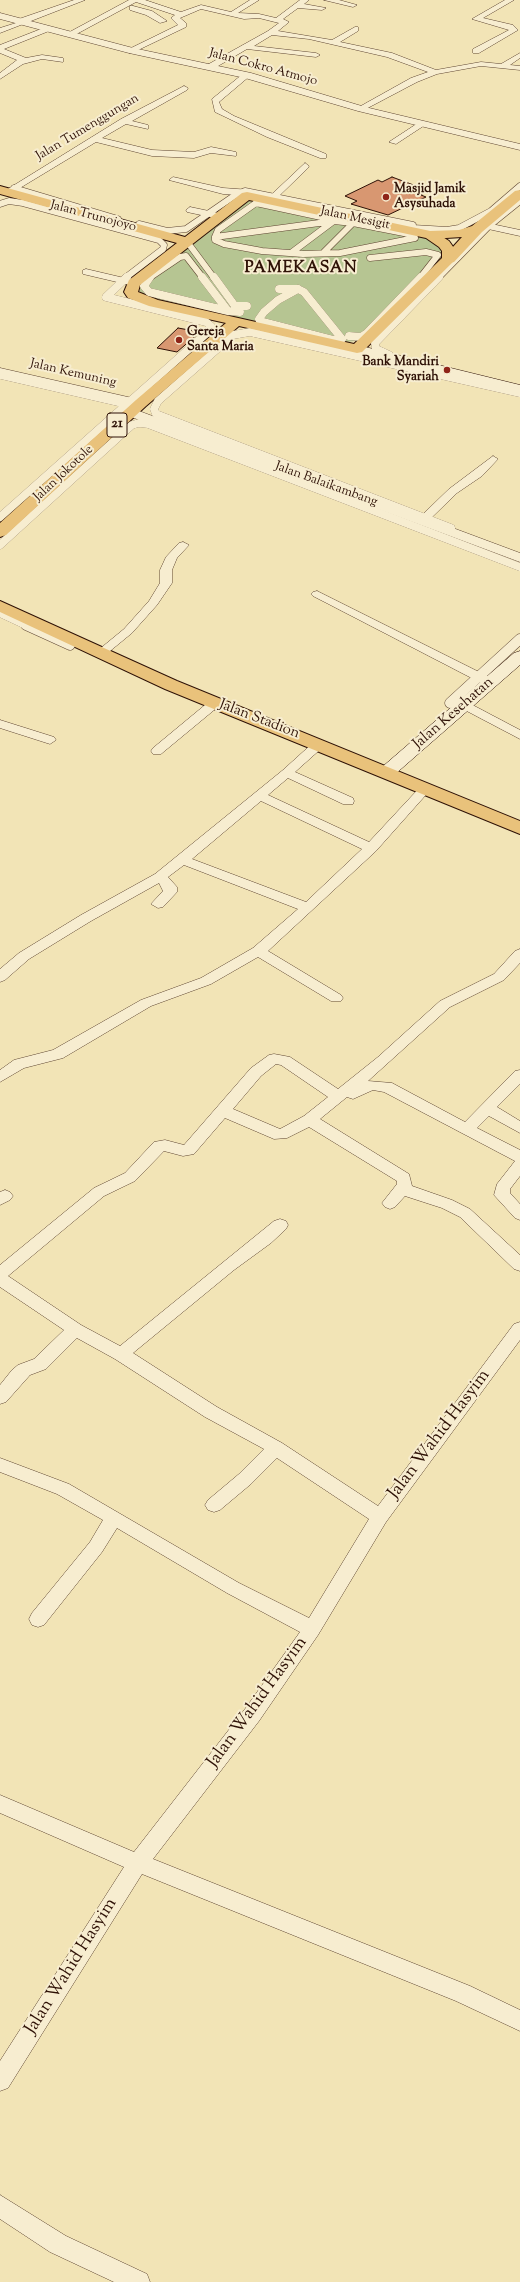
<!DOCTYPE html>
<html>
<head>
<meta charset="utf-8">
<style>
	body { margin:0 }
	canvas { display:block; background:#f2e4b6 }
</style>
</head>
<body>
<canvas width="520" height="2282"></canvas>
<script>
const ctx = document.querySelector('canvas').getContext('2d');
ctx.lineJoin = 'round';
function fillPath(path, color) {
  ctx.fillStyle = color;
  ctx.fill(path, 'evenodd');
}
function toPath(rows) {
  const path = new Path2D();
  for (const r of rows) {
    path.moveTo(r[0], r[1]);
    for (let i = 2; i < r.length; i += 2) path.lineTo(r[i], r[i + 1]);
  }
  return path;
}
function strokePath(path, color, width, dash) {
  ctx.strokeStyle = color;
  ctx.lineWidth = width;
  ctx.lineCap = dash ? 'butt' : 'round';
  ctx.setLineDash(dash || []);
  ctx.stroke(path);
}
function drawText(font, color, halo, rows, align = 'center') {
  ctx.font = font + ' "Sorts Mill Goudy",serif';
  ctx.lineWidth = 4;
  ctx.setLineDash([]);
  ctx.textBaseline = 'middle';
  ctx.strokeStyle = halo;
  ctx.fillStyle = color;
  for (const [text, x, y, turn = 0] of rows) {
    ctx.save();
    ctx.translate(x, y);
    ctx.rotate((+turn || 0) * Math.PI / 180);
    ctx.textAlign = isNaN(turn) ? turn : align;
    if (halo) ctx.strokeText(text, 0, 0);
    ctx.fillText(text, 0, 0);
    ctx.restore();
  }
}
const green = toPath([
	[253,199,445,240,453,247,365,338,356,341,345,342,298,334,161,302,139,291,144,278,243,202]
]);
const building = toPath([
	[392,177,427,190,421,195,426,197,388,215,351,204,357,201,345,196,378,180,382,182,392,177],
	[178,328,200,332,177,352,157,348,178,328]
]);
const pedestrianFar2 = toPath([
	[14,188,118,219],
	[0,204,9,201,23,203,159,240,164,245,163,249,125,278],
	[139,224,167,231,186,229,234,196,245,191,413,225,413,228,447,230,459,228,491,211,520,186],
	[215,237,215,240,224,244,262,251,303,254,340,253,415,238,414,235,353,223],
	[215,237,218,230,256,203,335,220,291,253],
	[215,237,334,221,353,223,324,252],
	[191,247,214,278],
	[370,258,426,252,438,255,420,278],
	[149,278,180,257,186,256,203,278],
	[438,278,489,226,520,201]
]);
const pedestrianFar1 = toPath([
	[150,277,144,286,149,292,228,311],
	[202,277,228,311],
	[214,277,235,306,247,306],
	[279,289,298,289],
	[298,289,304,292,342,339,334,340,260,321,259,319,264,312,278,300,298,289],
	[228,311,240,312],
	[349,336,361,337,367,333,421,277],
	[389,355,376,349,375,343,439,277],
	[0,375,127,404],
	[0,517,209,331,211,326,206,322,106,297,127,277],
	[451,528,156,414,154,409,158,401,233,335,250,332,520,393],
	[0,545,124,432,132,425,139,423,148,424,520,567],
	[0,613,28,626]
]);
const pedestrian = toPath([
	[26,625,70,645],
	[450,703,520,639]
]);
const minor = toPath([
	[74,0,85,0,0,33,0,28,16,23,16,20,74,0],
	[129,0,145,0,181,12,201,5,231,12,250,0,259,0,238,13,259,14,276,18,300,0,309,0,304,4,326,8,322,10,298,8,283,19,289,22,278,31,332,40,355,27,358,27,358,31,340,42,392,53,436,70,481,62,501,64,520,53,520,58,510,65,520,66,520,70,481,66,437,74,417,82,362,111,359,111,359,107,411,78,428,72,387,57,309,39,272,35,254,46,316,53,320,55,316,57,247,49,213,69,207,69,207,65,268,31,279,23,259,18,244,19,201,9,180,18,186,23,186,27,132,53,129,53,129,49,178,25,171,18,175,15,136,2,71,37,64,35,129,0],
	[324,0,339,0,357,5,353,7,324,0],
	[505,0,514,0,483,18,513,25,518,30,479,53,473,53,473,49,509,30,472,19,505,0],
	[133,6,152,11,167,21,160,23,146,15,130,10,130,6,133,6],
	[46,27,49,27,49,31,4,49,26,58,42,55,63,58,63,62,42,59,23,64,0,79,0,73,17,60,0,53,0,45,46,27],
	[244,73,251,75,219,102,222,109,234,116,326,154,326,158,320,158,267,137,215,112,212,99,244,73],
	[184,86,188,88,187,90,132,121,148,125,148,129,126,124,102,138,152,150,194,152,211,147,236,152,236,156,211,153,194,158,152,156,96,142,10,194,3,192,121,119,184,86],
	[421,121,428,123,396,144,389,142,421,121],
	[305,163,309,166,308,168,279,196,315,204,315,208,309,213,305,210,306,207,251,196,223,194,169,180,173,177,223,188,251,190,271,195,305,163],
	[190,207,223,214,224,216,220,219,187,212,186,210,190,207],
	[482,222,520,230,520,236,479,227,479,223,482,222],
	[86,269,137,281,139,283,134,286,83,274,83,270,86,269],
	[0,368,141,400,146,403,141,406,0,374,0,368],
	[493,456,498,459,482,476,457,493,426,523,418,523,418,519,449,489,493,456],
	[183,542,189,545,177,558,172,570,172,583,157,605,132,633,104,656,96,656,94,654,96,652,124,629,149,601,160,583,160,570,166,557,179,543,183,542],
	[317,591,495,680,497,683,495,686,487,686,313,596,311,594,313,592,317,591],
	[215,699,221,703,219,706,161,754,153,754,151,751,153,748,211,700,215,699],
	[465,701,520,730,520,739,461,708,459,705,465,701],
	[0,720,54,737,56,740,50,744,0,728,0,720],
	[319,740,325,744,323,747,295,772,353,798,354,801,353,804,343,804,288,778,268,795,369,842,422,785,430,785,432,788,376,851,268,951,341,995,343,998,341,1001,331,1001,258,957,211,984,151,1006,63,1058,24,1068,0,1082,0,1070,14,1060,53,1050,141,1000,201,978,253,948,298,909,184,865,168,877,177,887,177,892,163,907,158,908,151,904,163,891,159,883,91,921,29,959,5,980,0,982,0,969,19,953,81,915,155,874,283,770,315,741,319,740],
	[261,801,362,849,306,902,192,859,261,801],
	[520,949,520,963,504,980,450,1007,368,1081,392,1083,465,1122,515,1071,520,1070,520,1084,497,1107,520,1121,520,1133,489,1116,477,1128,520,1150,520,1176,510,1189,510,1193,520,1204,520,1220,515,1218,494,1195,497,1184,515,1161,384,1092,373,1090,353,1099,347,1097,320,1119,409,1174,412,1186,452,1200,470,1209,520,1255,520,1271,514,1269,460,1217,442,1208,405,1196,395,1207,390,1209,385,1207,382,1203,397,1184,397,1181,309,1127,287,1138,274,1139,225,1118,194,1154,183,1156,164,1151,135,1181,104,1196,8,1276,81,1325,120,1346,274,1221,280,1219,286,1221,288,1225,286,1229,271,1243,234,1270,133,1353,217,1407,282,1443,378,1506,514,1324,520,1322,520,1340,386,1522,318,1635,259,1721,153,1859,470,1986,520,2010,520,2031,456,2001,142,1874,8,2088,0,2091,0,2061,124,1867,0,1813,0,1795,134,1852,245,1709,300,1632,227,1593,117,1528,102,1552,44,1625,38,1627,32,1625,29,1619,32,1613,90,1542,103,1520,57,1494,0,1472,0,1458,69,1484,239,1583,309,1618,369,1519,277,1458,251,1484,220,1510,214,1512,208,1510,205,1505,208,1500,239,1474,264,1449,205,1417,115,1359,77,1338,46,1369,30,1375,6,1402,0,1404,0,1385,12,1370,18,1365,34,1359,64,1330,0,1287,0,1265,94,1188,125,1173,154,1142,165,1140,184,1145,251,1068,269,1055,274,1054,290,1057,338,1089,378,1057,440,1001,494,974,515,951,520,949],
	[276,1064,281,1065,328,1097,304,1116,280,1129,233,1109,261,1076,276,1064],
	[5,1190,10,1192,13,1196,10,1200,0,1205,0,1192,5,1190],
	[0,2195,66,2236,147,2274,150,2282,114,2282,50,2252,0,2219,0,2195]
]);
const tertiary = toPath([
	[0,13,133,48,251,73,365,107,520,144,520,150,358,111,245,78,129,53,0,19,0,13],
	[131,408,520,553,520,562,126,415,125,412,131,408]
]);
const secondary = toPath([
	[357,345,520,385,520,393,352,352,350,349,352,346,357,345],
	[520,651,520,665,393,776,381,776,378,772,381,768,514,653,520,651]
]);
const primary = toPath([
	[520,190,520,200,482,232,454,262,449,263,442,259,462,237,430,239,423,235,430,231,459,230,472,226,515,191,520,190],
	[0,601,177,681,520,821,520,834,165,689,0,612,0,601]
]);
const trunk = toPath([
	[0,186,185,237,242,193,247,192,435,232,449,241,456,251,456,259,362,352,357,353,239,326,146,406,6,535,0,537,0,523,136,400,226,323,149,306,128,298,124,292,129,280,177,243,0,194,0,186],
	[249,200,426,238,439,247,442,251,442,258,354,344,158,300,138,292,140,285,145,281,249,200]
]);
const markers = [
	[386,197,4,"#8f2418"],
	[179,340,4,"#8f2418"],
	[447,370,4,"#8f2418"]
];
const farStreetnames = [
	["Jalan Cokro Atmojo",263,68,15],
	["Jalan Tumenggungan",88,128,-31],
	["Jalan Trunojoyo",93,217,15],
	["Jalan Mesigit",355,219,12],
	["Jalan Kemuning",73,374,13],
	["Jalan Jokotole",64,474,-43],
	["Jalan Balaikambang",326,485,20]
];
const farPoinames = [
	["Masjid Jamik",394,190],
	["Asysuhada",394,205],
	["Gereja",187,333],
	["Santa Maria",187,348],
	["Bank Mandiri",439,363,"right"],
	["Syariah",439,378,"right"]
];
const shields = [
	[117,425,20]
];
const shieldNames = [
	["21",117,425]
];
const streetNames = [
	["Jalan Kesehatan",454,714,-41],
	["Jalan Stadion",259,720,21]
];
const farDistrictnames = [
	["PAMEKASAN",301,269]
];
const nearStreetnames = [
	["Jalan Wahid Hasyim",440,1435,-53],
	["Jalan Wahid Hasyim",258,1703,-54],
	["Jalan Wahid Hasyim",72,1967,-58]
];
fillPath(green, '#b6c592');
fillPath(building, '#d89771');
strokePath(building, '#2e1106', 1);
strokePath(pedestrianFar2, '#5f4632', 7);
strokePath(pedestrianFar1, '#5f4632', 8);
strokePath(pedestrian, '#5f4632', 11);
strokePath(minor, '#5f4632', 1);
strokePath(tertiary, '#5f4632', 1);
strokePath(secondary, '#2e1106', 1);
strokePath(primary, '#2e1106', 2);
strokePath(trunk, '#2e1106', 2);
strokePath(pedestrianFar2, '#f7edd0', 6);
strokePath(pedestrianFar1, '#f7edd0', 8);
strokePath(pedestrian, '#f7edd0', 10);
fillPath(minor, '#f7edd0');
fillPath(tertiary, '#f7edd0');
fillPath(secondary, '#f7edd0');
fillPath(primary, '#e9c27b');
fillPath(trunk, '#e9c27b');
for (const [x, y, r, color] of markers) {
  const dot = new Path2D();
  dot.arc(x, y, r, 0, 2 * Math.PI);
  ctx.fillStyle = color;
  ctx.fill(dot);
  strokePath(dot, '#f7edd0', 1.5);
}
drawText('13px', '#2e1106', '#f7edd0', farStreetnames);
drawText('bold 13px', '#2e1106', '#f7edd0', farPoinames, 'left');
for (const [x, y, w] of shields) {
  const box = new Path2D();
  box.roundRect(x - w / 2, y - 12, w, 24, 3);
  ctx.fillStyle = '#f7edd0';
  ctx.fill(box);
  strokePath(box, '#2e1106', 1);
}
drawText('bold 14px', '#2e1106', null, shieldNames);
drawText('15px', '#2e1106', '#f7edd0', streetNames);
ctx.letterSpacing = '1px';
drawText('bold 16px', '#2e1106', '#f7edd0', farDistrictnames);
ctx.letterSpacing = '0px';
drawText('18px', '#2e1106', '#f7edd0', nearStreetnames);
</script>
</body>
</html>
